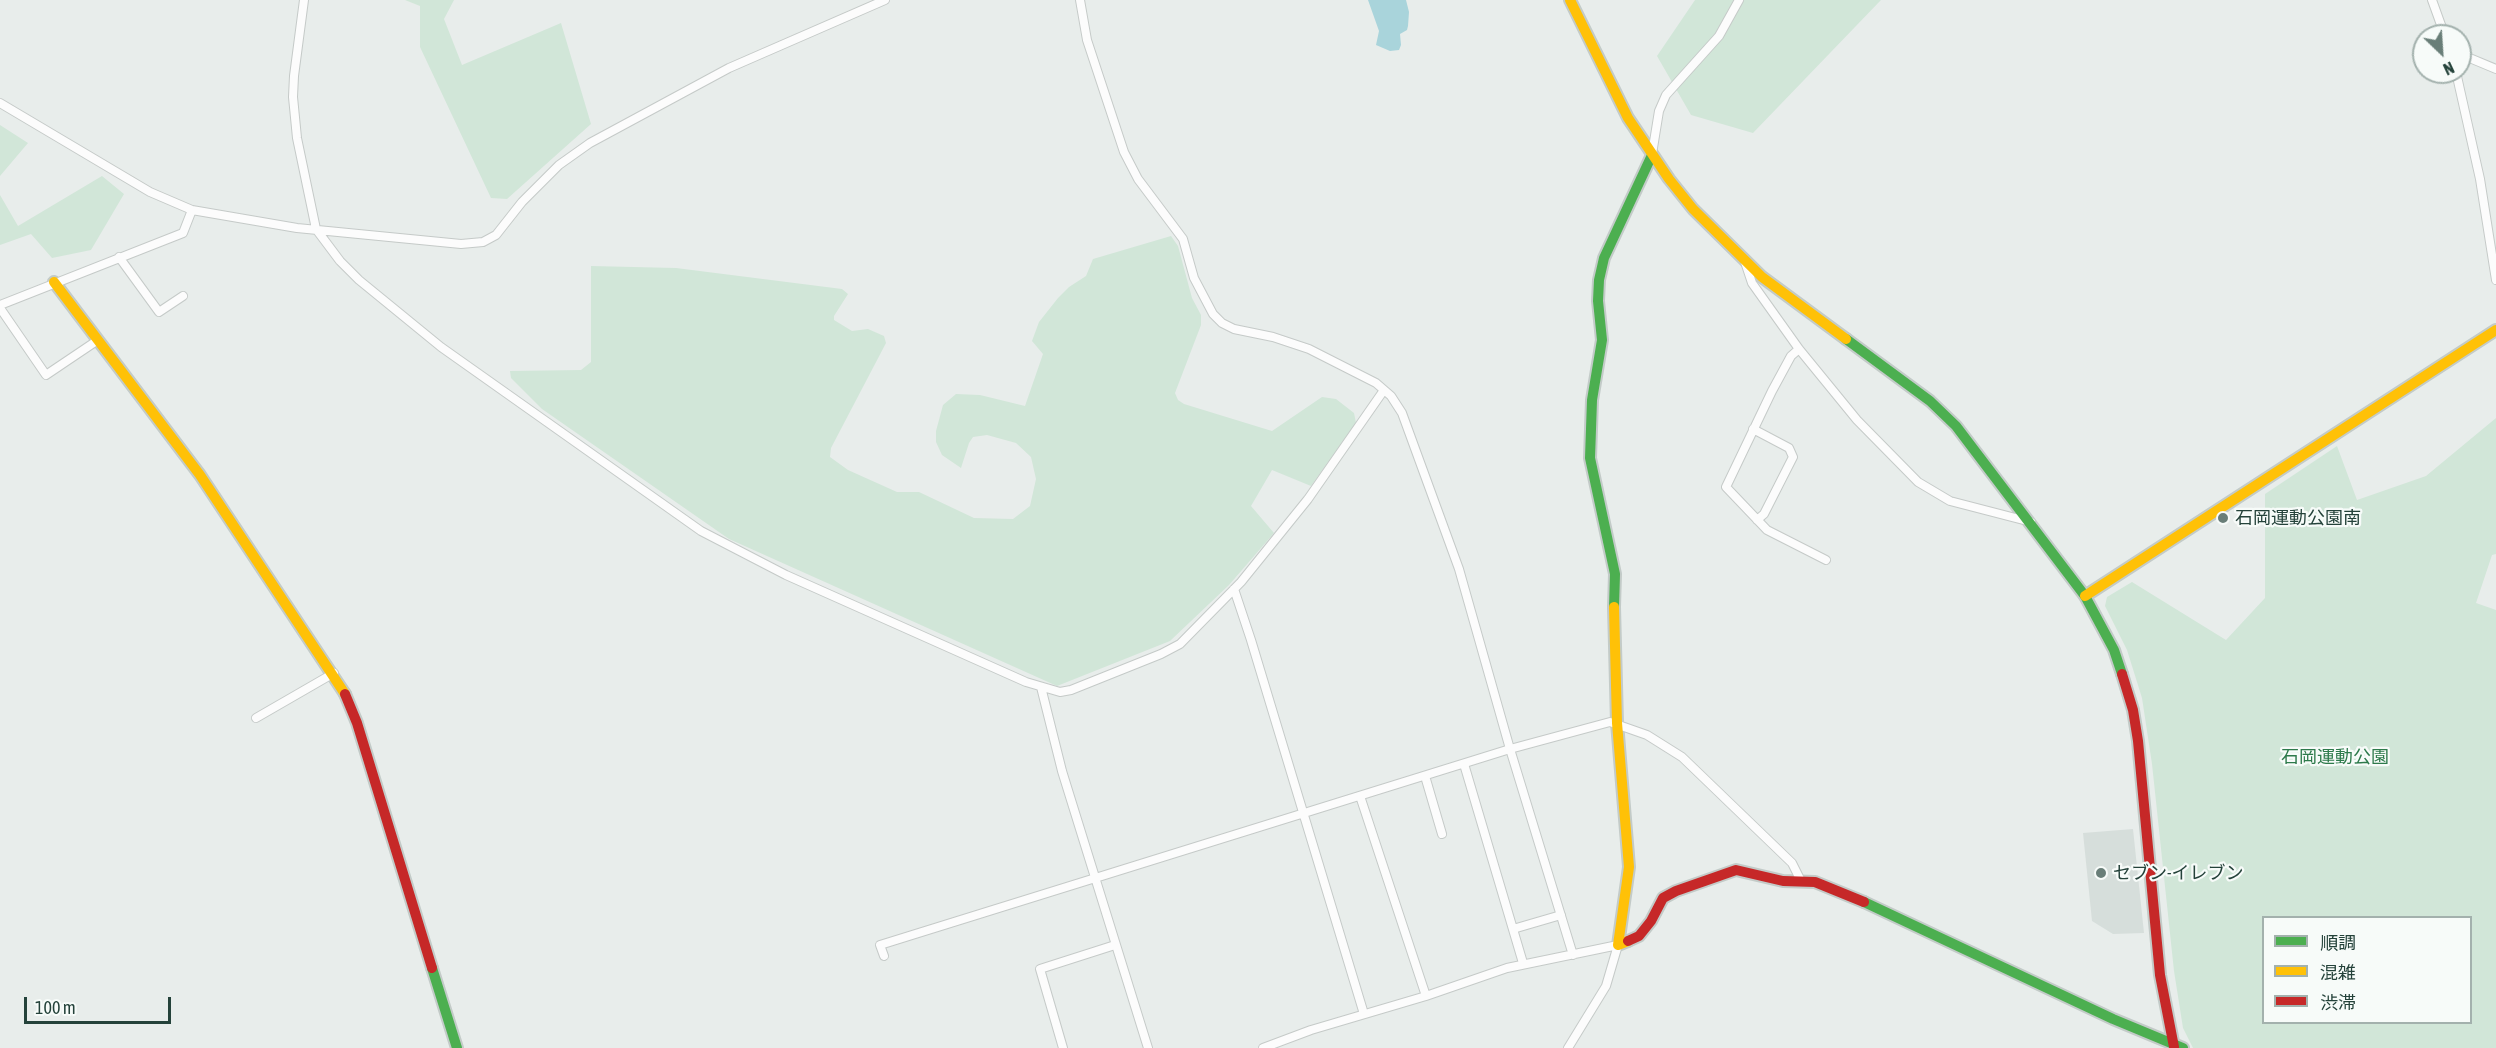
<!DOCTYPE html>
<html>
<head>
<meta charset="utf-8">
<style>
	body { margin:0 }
	#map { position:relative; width:2496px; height:1048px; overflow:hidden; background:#e8edeb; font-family:"Asap Condensed","Noto Sans JP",sans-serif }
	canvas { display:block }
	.legend { position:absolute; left:2262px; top:916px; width:210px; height:108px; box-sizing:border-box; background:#f7fbf9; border:2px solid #a3b1ad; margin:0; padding:8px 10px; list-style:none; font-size:18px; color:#24423a }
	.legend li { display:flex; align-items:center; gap:12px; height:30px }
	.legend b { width:30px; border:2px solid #a3b1ad }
	.north { position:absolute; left:2412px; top:24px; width:60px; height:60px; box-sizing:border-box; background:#f7fbf9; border:2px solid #a3b1ad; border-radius:50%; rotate:155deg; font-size:16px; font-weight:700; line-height:24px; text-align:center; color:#24423a }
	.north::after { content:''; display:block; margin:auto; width:21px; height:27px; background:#697e78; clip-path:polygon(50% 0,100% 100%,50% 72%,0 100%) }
	.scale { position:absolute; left:24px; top:997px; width:147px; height:27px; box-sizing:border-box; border:3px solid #24423a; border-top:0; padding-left:8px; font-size:18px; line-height:21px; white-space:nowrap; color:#24423a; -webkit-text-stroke:4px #f7fbf9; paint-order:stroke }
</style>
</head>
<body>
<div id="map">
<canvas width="2496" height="1048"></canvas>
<ul class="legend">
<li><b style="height:8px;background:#4caf50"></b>順調</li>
<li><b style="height:8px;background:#ffc107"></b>混雑</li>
<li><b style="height:8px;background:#c62828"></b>渋滞</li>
</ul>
<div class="north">N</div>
<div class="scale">100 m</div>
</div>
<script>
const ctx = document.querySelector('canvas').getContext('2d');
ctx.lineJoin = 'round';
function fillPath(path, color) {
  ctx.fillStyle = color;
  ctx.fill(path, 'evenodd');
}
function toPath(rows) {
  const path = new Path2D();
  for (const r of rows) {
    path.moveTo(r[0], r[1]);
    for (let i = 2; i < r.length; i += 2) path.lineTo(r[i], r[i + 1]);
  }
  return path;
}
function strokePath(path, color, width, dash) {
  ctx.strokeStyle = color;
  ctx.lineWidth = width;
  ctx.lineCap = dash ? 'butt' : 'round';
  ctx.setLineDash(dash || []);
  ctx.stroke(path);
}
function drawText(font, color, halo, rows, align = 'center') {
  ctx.font = font + ' "Asap Condensed","Noto Sans JP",sans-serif';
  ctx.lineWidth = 4.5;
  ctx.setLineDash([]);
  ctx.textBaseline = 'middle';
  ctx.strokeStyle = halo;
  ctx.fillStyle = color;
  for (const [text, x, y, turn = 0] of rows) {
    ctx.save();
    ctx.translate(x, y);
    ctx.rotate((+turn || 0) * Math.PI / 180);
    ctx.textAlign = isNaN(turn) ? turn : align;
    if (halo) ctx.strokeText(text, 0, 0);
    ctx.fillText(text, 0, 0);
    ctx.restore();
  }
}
const built = toPath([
	[2133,829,2144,933,2113,934,2092,921,2083,833]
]);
const green = toPath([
	[405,0,454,0,444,19,462,65,561,23,591,124,507,199,491,198,420,47,420,6],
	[1695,0,1881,0,1753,133,1691,115,1657,56],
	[0,125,28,143,0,176],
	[102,176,124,194,91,250,52,258,31,234,0,245,0,195,18,226],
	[1171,236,1178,246,1192,298,1201,315,1201,325,1175,393,1178,400,1184,404,1272,431,1322,397,1336,399,1354,413,1356,423,1311,486,1272,470,1251,506,1274,533,1229,585,1170,641,1057,686,729,539,542,409,511,378,510,371,581,370,591,362,591,266,676,268,842,289,848,294,834,316,834,320,852,331,868,329,884,336,886,343,831,448,830,457,848,470,897,492,919,492,974,518,1013,519,1030,506,1036,479,1031,457,1016,443,987,435,973,437,969,443,961,468,942,455,936,442,936,431,943,405,956,394,980,395,1025,406,1043,354,1032,341,1039,322,1058,298,1069,287,1086,276,1093,259],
	[2496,418,2496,554,2492,555,2476,603,2496,610,2496,1048,2193,1048,2183,1028,2174,971,2152,764,2142,698,2127,650,2105,606,2107,597,2132,582,2226,640,2265,598,2265,494,2337,446,2357,500,2426,476],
	[2264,918,2470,918,2470,1022,2264,1022]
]);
const water = toPath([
	[1368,0,1406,0,1409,12,1408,26,1407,30,1400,34,1401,45,1399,50,1390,51,1376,45,1379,31]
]);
const street = toPath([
	[304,0,294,76,293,97,297,138,316,229,340,261,359,280,441,347,701,531,786,575,1026,682,1060,692,1071,690,1161,654,1180,644,1241,582,1308,499,1384,390],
	[1080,0,1087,40,1124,152,1138,179,1183,239,1194,278,1213,314,1222,323,1234,329,1273,337,1309,349,1376,383,1391,396,1402,413,1459,569,1510,749,1573,955],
	[2432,0,2445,36],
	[2460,54,2496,69],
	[2456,72,2480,179,2496,280],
	[0,103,150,192,192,210,297,228,461,244,483,242,496,235,522,202,559,165,590,143,729,68,885,0],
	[1652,154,1659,111,1666,95,1719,36,1739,0],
	[119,257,159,312,183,296],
	[1745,262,1752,283,1799,349,1857,420,1918,482,1950,501,2031,522],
	[0,305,183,233,192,210],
	[0,308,46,375,98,340],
	[1799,349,1791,356,1772,391,1726,487,1767,530,1826,560],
	[1753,429,1789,448,1793,457,1764,514,1757,520],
	[1234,589,1251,640,1364,1014],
	[1041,687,1062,771,1148,1048],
	[256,718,334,673],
	[1464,764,1523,963],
	[1425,776,1442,834],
	[1360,796,1426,996],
	[1513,929,1561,915],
	[884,956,880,945,1510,749,1610,722,1647,735,1682,757,1792,863,1801,881],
	[1063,1048,1040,969,1115,945],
	[1263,1048,1311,1030,1426,996,1507,968,1618,945,1606,986,1568,1048]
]);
const fast = toPath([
	[1846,339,1930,401,1956,426,2085,596,2114,650,2122,674],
	[1614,607,1615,574,1590,458,1592,400,1602,340,1598,301,1599,280,1604,258,1652,155],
	[1864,902,2113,1019,2183,1048],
	[432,968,457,1048]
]);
const slow = toPath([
	[1570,0,1628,118,1669,179,1693,209,1762,277,1846,339],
	[54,282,200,475,345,694],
	[2085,596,2496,330],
	[1614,607,1617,723,1629,867,1618,945,1628,941]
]);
const jam = toPath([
	[2122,674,2133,710,2138,741,2160,975,2174,1047],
	[345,694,357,723,432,968],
	[1628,941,1639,936,1651,921,1663,898,1676,891,1736,870,1783,881,1815,882,1864,902]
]);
const markers = [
	[2223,518,6,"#697e78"],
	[2101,873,6,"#697e78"]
];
const poiNames = [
	["石岡運動公園南",2235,518],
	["セブン-イレブン",2113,873]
];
const parkNames = [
	["石岡運動公園",2335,757]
];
fillPath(built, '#d6dedb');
fillPath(green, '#d1e6d8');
fillPath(water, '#a9d4db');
strokePath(street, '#c5cac8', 10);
strokePath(fast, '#c3cbc8', 14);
strokePath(slow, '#c3cbc8', 14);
strokePath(jam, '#c3cbc8', 14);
strokePath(street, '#fcfcfc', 8);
strokePath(fast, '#4caf50', 10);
strokePath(slow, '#ffc107', 10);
strokePath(jam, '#c62828', 10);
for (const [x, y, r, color] of markers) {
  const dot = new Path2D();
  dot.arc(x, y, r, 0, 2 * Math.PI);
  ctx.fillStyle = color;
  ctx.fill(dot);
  strokePath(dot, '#f7fbf9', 2);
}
drawText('18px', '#24423a', '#f7fbf9', poiNames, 'left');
drawText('18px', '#2d7a4b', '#f7fbf9', parkNames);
</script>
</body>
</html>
